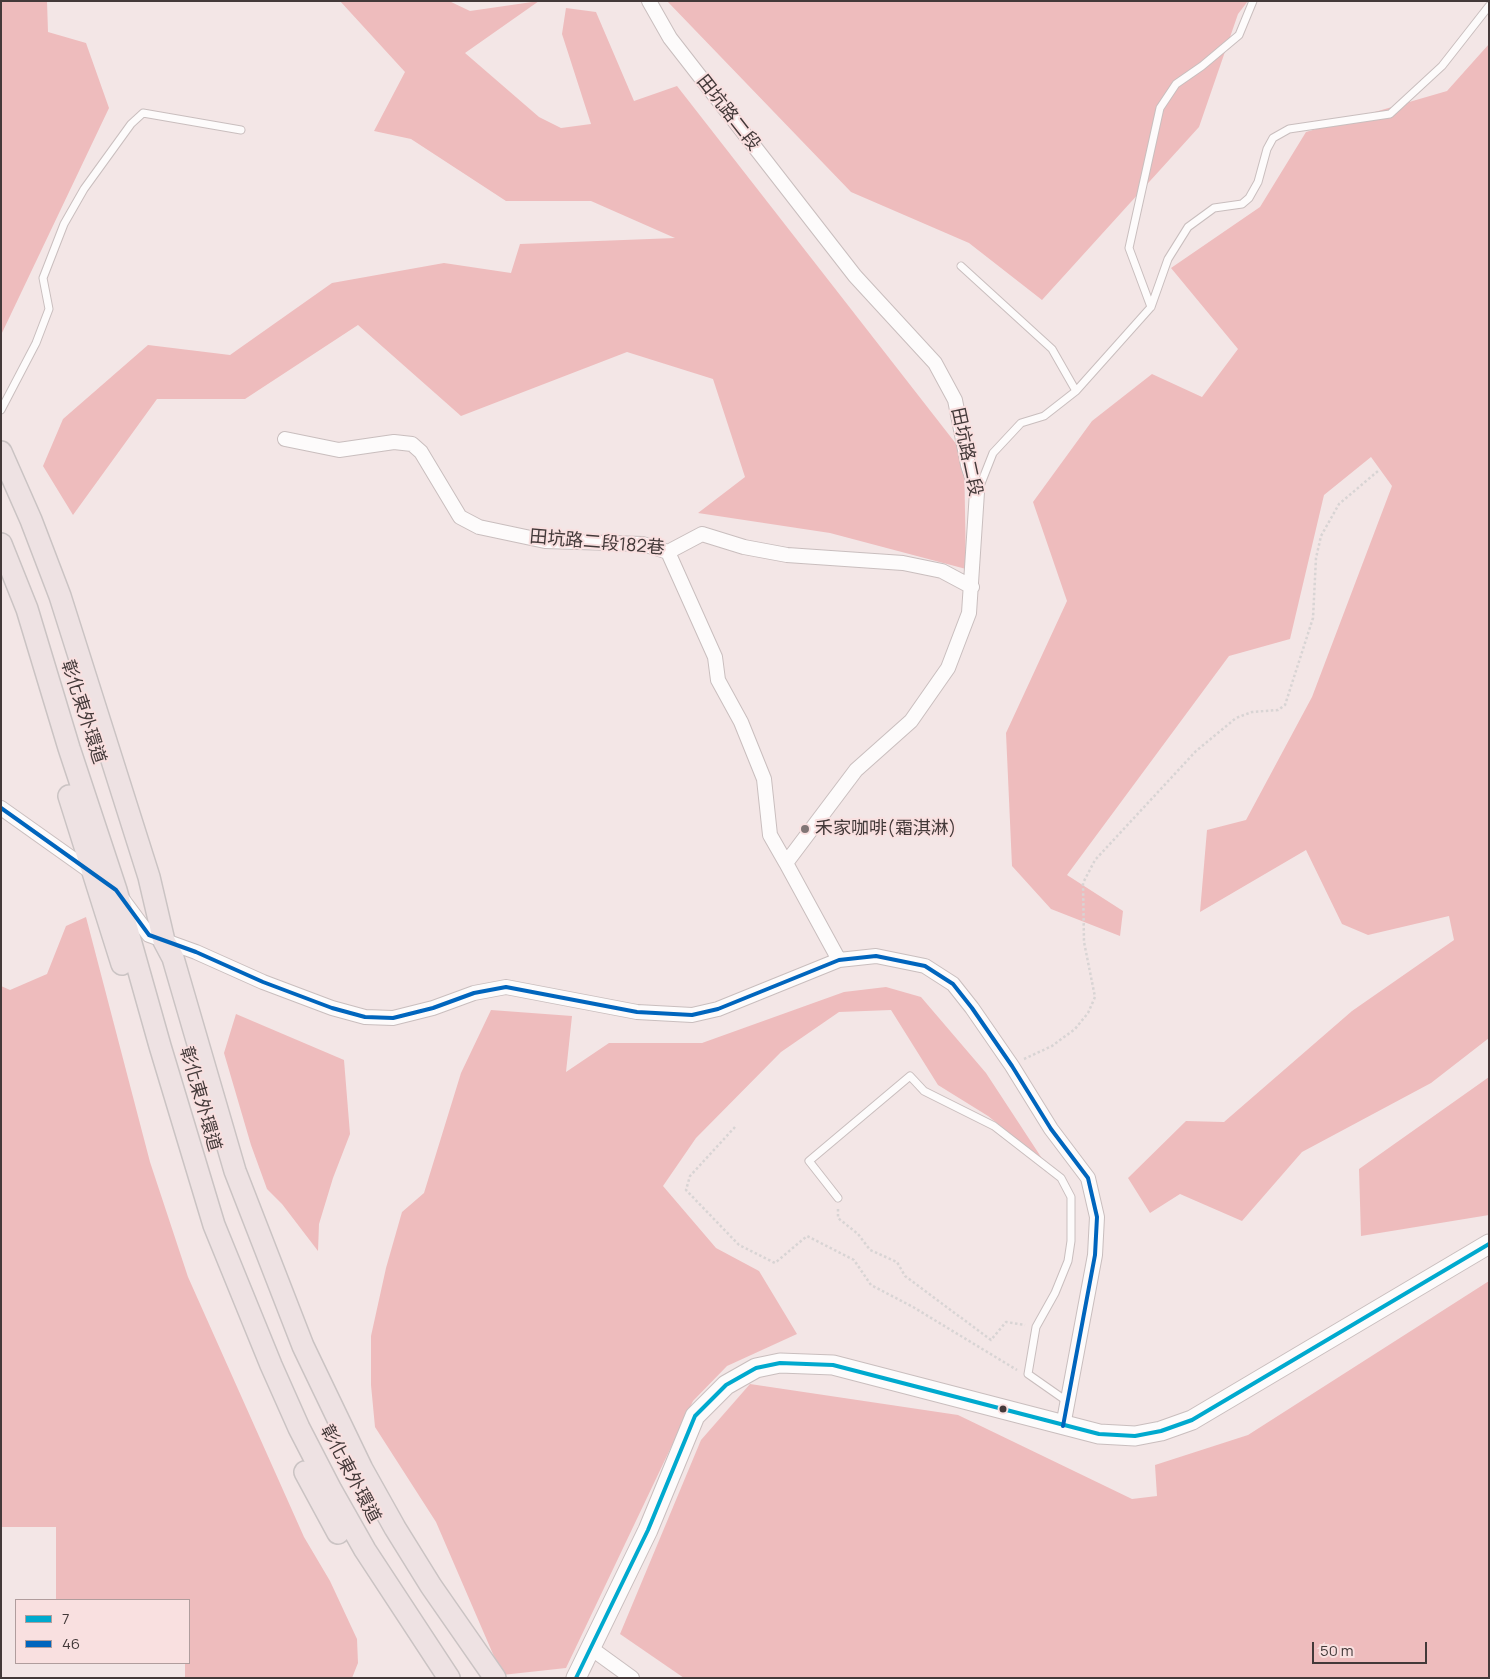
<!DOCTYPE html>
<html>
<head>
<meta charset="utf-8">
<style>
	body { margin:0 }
	#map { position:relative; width:1490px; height:1679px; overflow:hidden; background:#f3e6e6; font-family:Manrope,sans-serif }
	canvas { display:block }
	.frame { position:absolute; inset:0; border:2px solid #433939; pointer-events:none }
	.legend { position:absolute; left:15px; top:1599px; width:175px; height:65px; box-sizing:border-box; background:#f9e0e0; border:1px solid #b09d9d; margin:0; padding:6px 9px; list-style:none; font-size:15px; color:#433939 }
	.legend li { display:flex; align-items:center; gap:10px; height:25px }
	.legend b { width:25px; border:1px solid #b09d9d }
	.scale { position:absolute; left:1312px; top:1642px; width:115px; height:22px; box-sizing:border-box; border:2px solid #433939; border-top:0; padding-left:6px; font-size:15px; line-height:18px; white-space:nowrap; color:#433939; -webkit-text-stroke:4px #f9e0e0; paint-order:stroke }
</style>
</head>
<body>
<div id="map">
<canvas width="1490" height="1679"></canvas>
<div class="frame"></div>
<ul class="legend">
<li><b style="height:6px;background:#00a9ce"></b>7</li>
<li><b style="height:6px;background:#0065bd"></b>46</li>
</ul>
<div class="scale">50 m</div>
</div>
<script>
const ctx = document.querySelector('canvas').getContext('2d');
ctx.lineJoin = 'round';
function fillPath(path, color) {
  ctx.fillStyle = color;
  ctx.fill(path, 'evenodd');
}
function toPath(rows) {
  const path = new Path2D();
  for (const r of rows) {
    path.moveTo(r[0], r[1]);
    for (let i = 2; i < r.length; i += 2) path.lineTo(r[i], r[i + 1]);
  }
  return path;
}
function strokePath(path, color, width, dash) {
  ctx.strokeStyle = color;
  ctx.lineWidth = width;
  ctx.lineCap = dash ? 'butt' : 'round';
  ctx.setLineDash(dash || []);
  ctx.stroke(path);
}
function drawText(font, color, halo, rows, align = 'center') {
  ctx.font = font + ' Manrope,"Noto Sans TC",sans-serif';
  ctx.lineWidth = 4;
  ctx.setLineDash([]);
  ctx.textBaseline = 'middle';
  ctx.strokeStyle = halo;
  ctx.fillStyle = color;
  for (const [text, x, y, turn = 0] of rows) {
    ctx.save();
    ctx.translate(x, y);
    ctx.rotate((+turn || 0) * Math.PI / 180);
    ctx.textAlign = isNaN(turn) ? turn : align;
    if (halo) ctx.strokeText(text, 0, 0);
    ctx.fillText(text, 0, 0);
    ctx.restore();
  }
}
const forest = toPath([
	[1,1,47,1,48,32,86,43,109,108,1,335],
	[340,1,449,1,470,11,539,1,465,53,539,117,561,128,591,124,562,34,566,8,596,12,634,101,677,86,964,454,966,569,830,533,698,513,745,477,713,379,627,352,461,416,358,325,245,399,157,399,73,515,43,466,63,419,148,345,230,355,332,283,444,263,511,273,520,244,675,238,591,201,506,201,411,139,374,131,405,72],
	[667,1,1248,1,1238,14,1199,127,1042,300,969,243,851,192],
	[1489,44,1489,1038,1431,1083,1302,1152,1242,1221,1180,1194,1150,1213,1128,1178,1186,1121,1224,1122,1352,1011,1454,940,1449,916,1368,935,1342,924,1306,850,1200,912,1207,830,1246,820,1312,697,1392,486,1371,457,1324,495,1290,639,1229,656,1067,875,1123,911,1120,936,1051,909,1012,866,1006,733,1067,601,1033,502,1092,421,1152,374,1202,397,1238,349,1171,268,1260,207,1306,132,1447,91],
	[86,917,150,1162,188,1277,304,1537,330,1581,357,1639,358,1663,352,1678,185,1678,185,1663,189,1663,189,1600,56,1600,56,1527,1,1527,1,986,10,990,47,974,66,926],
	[886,987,921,997,986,1073,1043,1160,988,1116,938,1085,891,1010,839,1012,781,1052,696,1138,663,1186,716,1248,759,1271,797,1334,727,1366,693,1401,566,1668,502,1675,436,1522,375,1427,371,1385,371,1336,386,1268,402,1212,424,1193,461,1073,491,1010,572,1016,566,1072,609,1043,702,1043,844,992],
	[236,1014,344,1060,350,1134,333,1178,319,1224,318,1251,282,1204,267,1189,251,1145,224,1053],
	[1489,1077,1489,1215,1361,1236,1359,1169],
	[1489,1281,1489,1678,684,1678,620,1634,701,1440,750,1384,958,1415,1132,1499,1157,1496,1155,1465,1248,1435]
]);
const path = toPath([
	[1024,1059,1052,1046,1075,1029,1088,1013,1095,997,1084,942,1083,883,1095,860,1196,751,1236,718,1252,712,1278,710,1285,705,1313,618,1316,558,1321,536,1339,504,1378,471],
	[735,1127,690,1176,686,1190,739,1245,775,1263,807,1236,854,1260,871,1285,913,1307,1017,1370],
	[838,1209,838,1218,858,1234,870,1250,897,1262,905,1276,991,1340,1006,1322,1025,1325]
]);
const lane = toPath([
	[961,266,1052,349,1076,391],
	[1151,307,1129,248,1160,108,1176,84,1202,66,1239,35,1253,1],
	[1,410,36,343,49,309,43,278,64,224,84,189,131,124,143,113,241,130],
	[978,491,993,453,1021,423,1044,416,1076,391,1151,307,1168,259,1188,227,1214,208,1242,204,1249,198,1258,182,1267,149,1273,138,1289,129,1390,114,1442,66,1489,6],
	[838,1198,809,1161,910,1076,924,1091,994,1126,1061,1178,1071,1197,1071,1241,1068,1261,1055,1293,1036,1327,1028,1374,1068,1402]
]);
const street = toPath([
	[649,1,670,38,855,276,935,363,955,400,968,465,977,492,969,613,948,668,911,721,856,770,786,863,839,960],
	[285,439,339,450,394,442,412,444,421,452,460,517,479,527,545,541,643,544,668,552,702,534,744,547,787,555,903,563,942,571,972,587],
	[668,552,715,657,718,680,741,722,764,779,770,835,786,863],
	[1,808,94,874],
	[123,900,149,935,196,952,263,982,332,1008,365,1017,393,1018,433,1008,474,993,506,987,637,1012,692,1015,718,1009,839,960,876,956,925,966,953,984,972,1008,1012,1066,1051,1129,1088,1178,1097,1217,1095,1255,1063,1426],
	[592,1649,632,1678]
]);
const secondary = toPath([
	[576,1678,648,1530,695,1416,726,1385,756,1368,780,1363,833,1365,1099,1434,1135,1436,1161,1431,1192,1420,1489,1244]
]);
const primary = toPath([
	[1,452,31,520,60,596,149,877,164,941,173,958,235,1171,303,1346,362,1469,395,1528,431,1586,495,1678],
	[1,544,27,609,69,748,116,890,160,1046,214,1225,271,1365,299,1428,331,1490,365,1550,449,1678],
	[69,796,122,964],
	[305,1472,338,1533]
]);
const bus1 = toPath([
	[576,1678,648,1530,695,1416,726,1385,756,1368,780,1363,833,1365,1099,1434,1135,1436,1161,1431,1192,1420,1489,1244]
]);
const bus2 = toPath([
	[1,808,116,890,149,935,196,952,263,982,332,1008,365,1017,393,1018,433,1008,474,993,506,987,637,1012,692,1015,718,1009,839,960,876,956,925,966,953,984,972,1008,1012,1066,1051,1129,1088,1178,1097,1217,1095,1255,1063,1426]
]);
const markers = [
	[805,829,5,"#817676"],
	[1003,1409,4.5,"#433939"]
];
const streetNames = [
	["田坑路二段",728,113,52],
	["田坑路二段",966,452,78],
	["田坑路二段182巷",597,543,5],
	["彰化東外環道",83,712,72],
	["彰化東外環道",200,1099,74],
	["彰化東外環道",350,1474,62]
];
const poiNames = [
	["禾家咖啡(霜淇淋)",815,829]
];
fillPath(forest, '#eebcbd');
strokePath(lane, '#c9bebe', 9);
strokePath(street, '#c9bebe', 16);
strokePath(secondary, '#c9bebe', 21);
strokePath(primary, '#cac3c3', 24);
strokePath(path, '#d8d4d4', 2.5, [2.5, 2.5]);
strokePath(lane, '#fdfbfb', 7);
strokePath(street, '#fdfbfb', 14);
strokePath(secondary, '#fdfbfb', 19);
strokePath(primary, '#eee2e3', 21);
strokePath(bus1, '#00a9ce', 4);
strokePath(bus2, '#0065bd', 4);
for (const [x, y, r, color] of markers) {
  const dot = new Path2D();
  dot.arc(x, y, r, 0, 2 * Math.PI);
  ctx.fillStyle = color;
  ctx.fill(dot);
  strokePath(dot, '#f9e0e0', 2);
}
drawText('18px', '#433939', '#f9e0e0', streetNames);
drawText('18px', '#433939', '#f9e0e0', poiNames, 'left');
</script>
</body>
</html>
